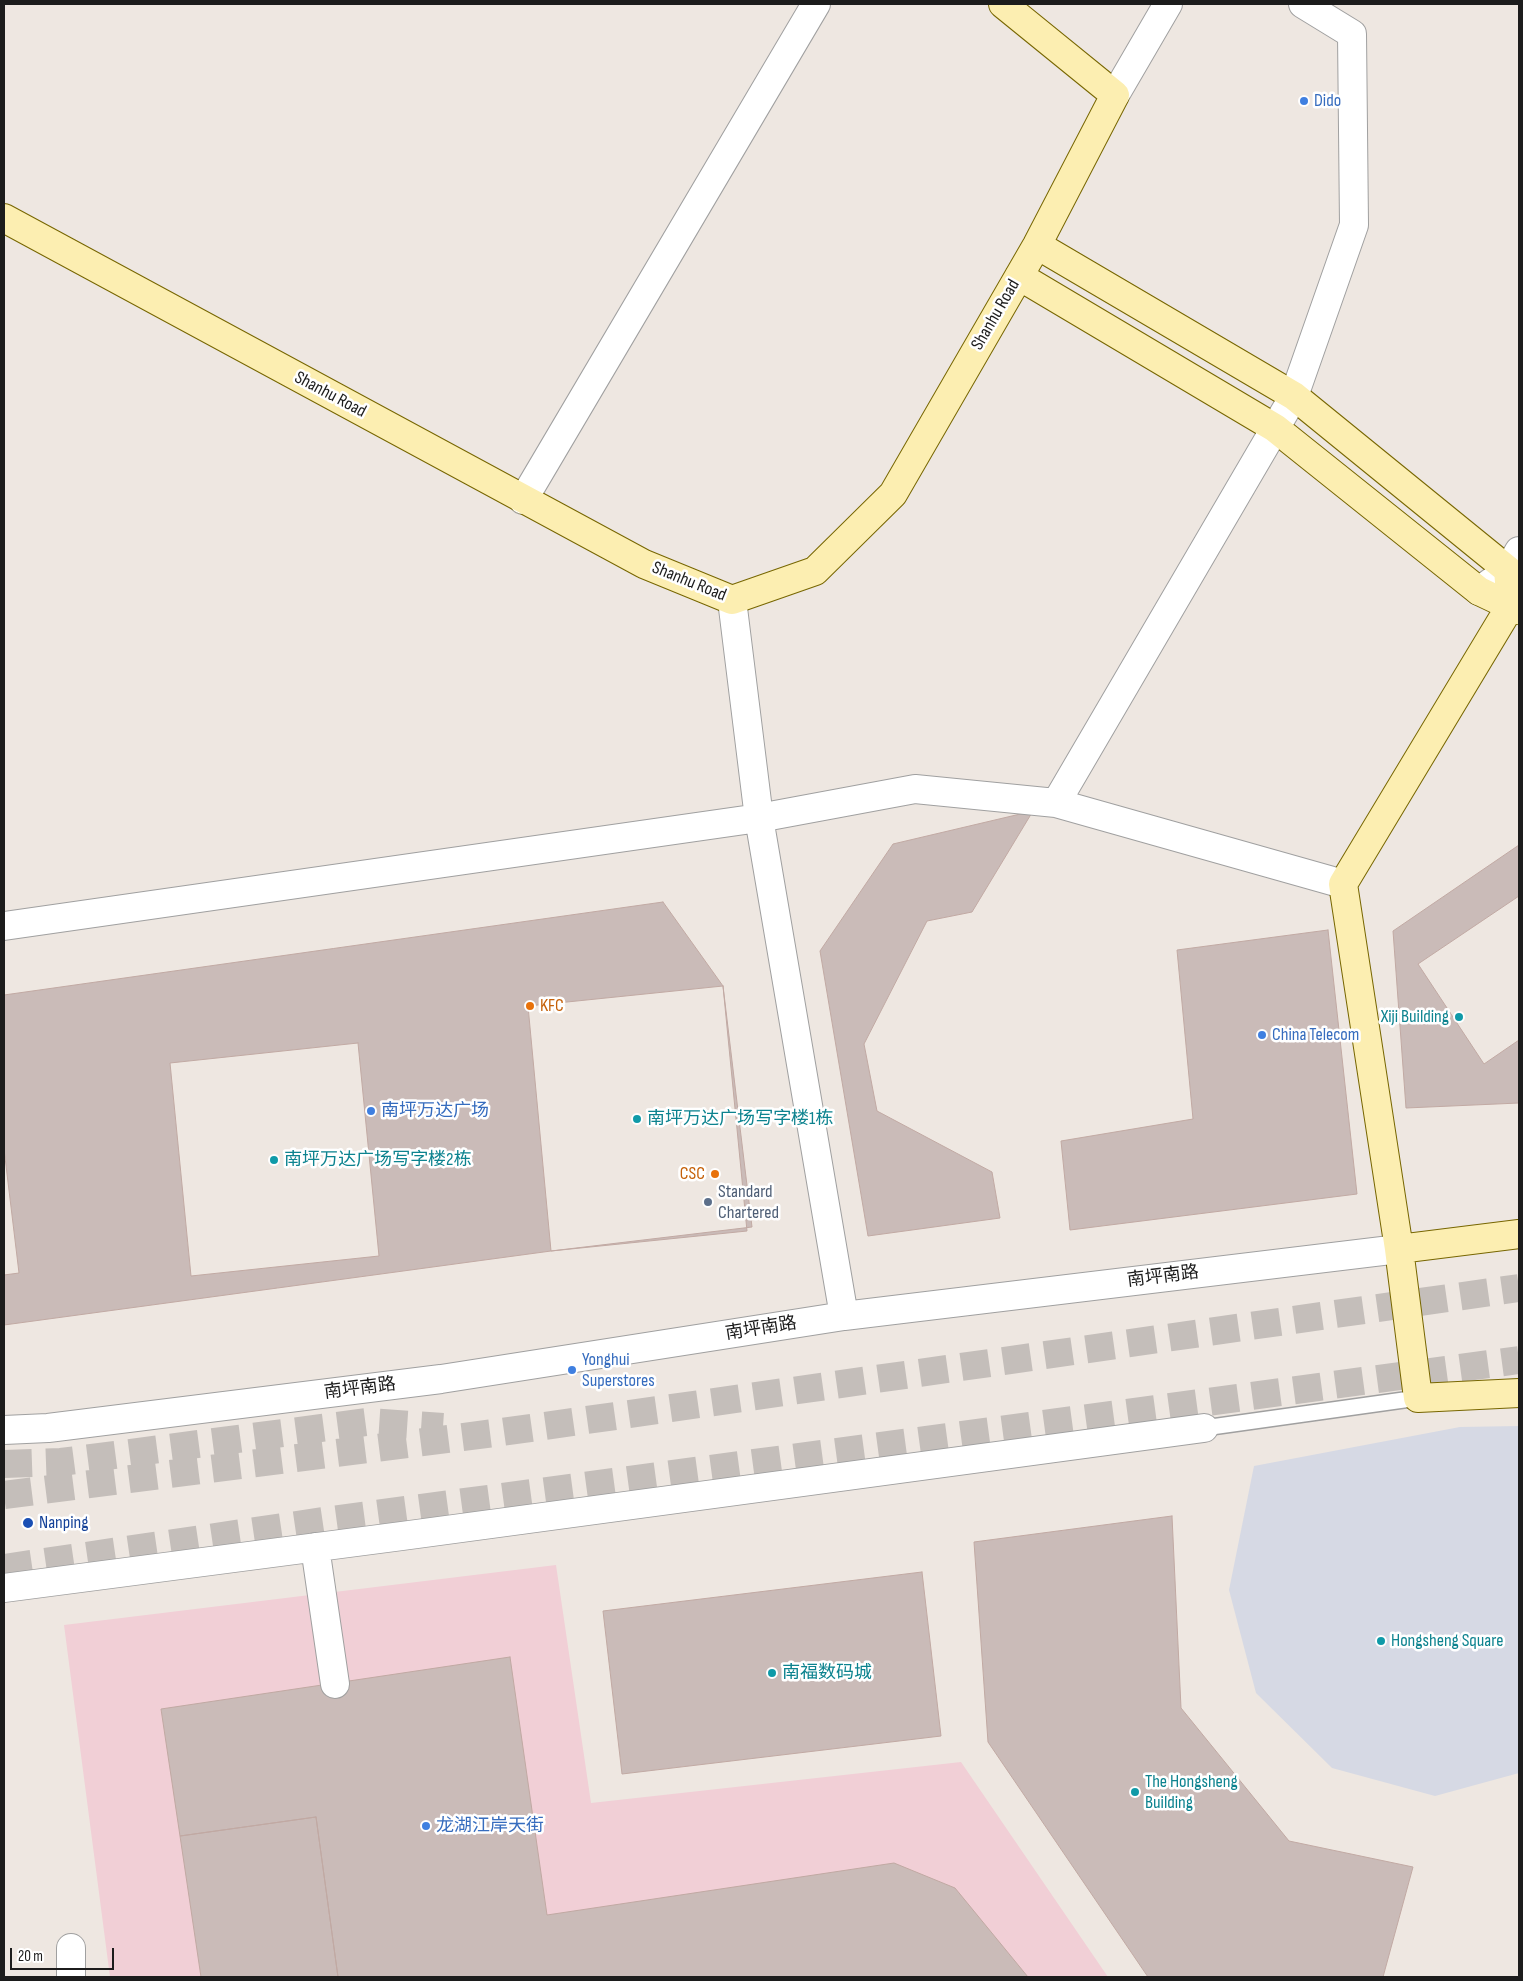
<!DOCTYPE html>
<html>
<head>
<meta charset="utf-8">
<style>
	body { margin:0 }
	#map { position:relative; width:1523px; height:1981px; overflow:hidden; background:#eee7e1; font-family:"Sofia Sans Condensed",sans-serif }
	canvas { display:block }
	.frame { position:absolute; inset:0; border:5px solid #1c1c1c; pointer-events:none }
	.scale { position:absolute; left:10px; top:1948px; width:104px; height:22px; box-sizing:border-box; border:2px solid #1c1c1c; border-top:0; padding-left:6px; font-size:15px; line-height:18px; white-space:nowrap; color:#1c1c1c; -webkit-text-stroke:4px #fff; paint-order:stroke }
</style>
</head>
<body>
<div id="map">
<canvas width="1523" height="1981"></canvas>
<div class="frame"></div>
<div class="scale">20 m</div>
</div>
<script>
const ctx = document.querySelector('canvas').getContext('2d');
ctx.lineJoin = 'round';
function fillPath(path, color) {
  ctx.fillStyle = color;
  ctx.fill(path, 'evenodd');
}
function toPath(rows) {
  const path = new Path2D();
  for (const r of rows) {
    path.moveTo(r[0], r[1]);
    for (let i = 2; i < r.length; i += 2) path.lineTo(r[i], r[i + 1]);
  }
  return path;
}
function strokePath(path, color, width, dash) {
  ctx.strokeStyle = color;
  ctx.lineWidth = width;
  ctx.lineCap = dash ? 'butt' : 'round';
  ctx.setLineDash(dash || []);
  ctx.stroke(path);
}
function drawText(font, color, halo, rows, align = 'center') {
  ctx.font = font + ' "Sofia Sans Condensed","Noto Sans SC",sans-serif';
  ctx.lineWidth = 5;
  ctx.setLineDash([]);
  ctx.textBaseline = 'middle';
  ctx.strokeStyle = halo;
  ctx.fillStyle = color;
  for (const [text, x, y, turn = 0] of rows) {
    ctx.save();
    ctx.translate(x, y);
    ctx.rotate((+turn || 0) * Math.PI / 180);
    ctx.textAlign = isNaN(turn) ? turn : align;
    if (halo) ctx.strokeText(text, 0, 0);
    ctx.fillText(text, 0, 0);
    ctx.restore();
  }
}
const commercial = toPath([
	[556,1565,591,1803,961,1762,1108,1977,110,1977,64,1625]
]);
const plaza = toPath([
	[1519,1426,1519,1773,1435,1796,1332,1768,1256,1693,1229,1590,1254,1466,1460,1427]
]);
const building = toPath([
	[1033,811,972,912,927,921,864,1044,877,1111,992,1172,1000,1218,868,1236,820,951,893,844,1033,811],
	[1519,845,1519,1103,1406,1108,1393,931,1519,845],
	[1519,896,1519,1040,1484,1064,1418,964,1519,896],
	[663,902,723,986,752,1227,551,1251,4,1325,4,995,663,902],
	[1328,930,1357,1194,1070,1230,1061,1141,1193,1119,1177,950,1328,930],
	[723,986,747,1231,551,1251,528,1006,723,986],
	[358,1043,379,1256,191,1276,170,1063,358,1043],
	[4,1149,19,1273,4,1275,4,1149],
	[1172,1516,1181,1708,1289,1841,1413,1867,1383,1977,1148,1977,988,1742,974,1542,1172,1516],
	[922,1572,941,1736,622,1774,603,1611,922,1572],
	[510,1657,547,1915,894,1863,955,1888,1028,1977,338,1977,316,1817,180,1836,161,1709,510,1657],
	[316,1817,338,1977,201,1977,180,1836,316,1817]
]);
const highwayTunnel = toPath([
	[4,1464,61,1462,367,1422,443,1427],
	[4,1495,502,1432,1519,1288],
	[4,1568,324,1521,1519,1360]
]);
const lane = toPath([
	[1204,1428,1418,1398]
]);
const street = toPath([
	[1115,95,1168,4],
	[523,500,816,4],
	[1479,591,1508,570,1519,551],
	[732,600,759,818,844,1316],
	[1056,803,1294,396,1354,225,1352,34,1303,4],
	[4,926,759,818,915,789,1056,803,1343,884],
	[4,1430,48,1428,441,1379,844,1316,1399,1249],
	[315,1547,335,1684],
	[4,1588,402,1536,1204,1428],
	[71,1948,71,1977]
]);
const secondary = toPath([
	[4,218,644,564,732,600,815,571,893,494,1037,245,1115,95,1003,4],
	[1037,245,1294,396,1508,570,1511,605,1343,884,1399,1249,1418,1398,1519,1393],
	[1019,276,1275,428,1479,591,1519,610],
	[1399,1249,1519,1234]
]);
const markers = [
	[1304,101,5,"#3f7fe0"],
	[530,1006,5,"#e8710a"],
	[1459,1017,5,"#0f9aa8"],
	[1262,1035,5,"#3f7fe0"],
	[371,1111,5,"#3f7fe0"],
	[637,1119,5,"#0f9aa8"],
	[274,1160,5,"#0f9aa8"],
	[715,1174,5,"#e8710a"],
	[708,1202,5,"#5c6f8a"],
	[572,1370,5,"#3f7fe0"],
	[28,1523,6,"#1a4fb4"],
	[1381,1641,5,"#0f9aa8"],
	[772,1673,5,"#0f9aa8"],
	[1135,1792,5,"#0f9aa8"],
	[426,1826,5,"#3f7fe0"]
];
const shopNames = [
	["Dido",1314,101],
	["China Telecom",1272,1035],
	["南坪万达广场",381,1111],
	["Yonghui",582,1360],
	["Superstores",582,1381],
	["龙湖江岸天街",436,1826]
];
const streetNames = [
	["Shanhu Road",996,315,-60],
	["Shanhu Road",330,395,28],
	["Shanhu Road",689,582,22],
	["南坪南路",1163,1277,-7],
	["南坪南路",761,1329,-9],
	["南坪南路",360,1389,-7]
];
const foodNames = [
	["KFC",540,1006],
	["CSC",705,1174,"right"]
];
const cultureNames = [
	["Xiji Building",1449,1017,"right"],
	["南坪万达广场写字楼1栋",647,1119],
	["南坪万达广场写字楼2栋",284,1160],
	["Hongsheng Square",1391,1641],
	["南福数码城",782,1673],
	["The Hongsheng",1145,1782],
	["Building",1145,1803]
];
const serviceNames = [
	["Standard",718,1192],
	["Chartered",718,1213]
];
const transitNames = [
	["Nanping",39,1523]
];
fillPath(commercial, '#f1cfd6');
fillPath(plaza, '#d6d9e4');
fillPath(building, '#cabbb8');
strokePath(building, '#c1a9a3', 1);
strokePath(highwayTunnel, '#c4beba', 28, [28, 14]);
strokePath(lane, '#a0a0a0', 18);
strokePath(street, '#a0a0a0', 30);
strokePath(secondary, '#760', 30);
strokePath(lane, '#fff', 15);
strokePath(street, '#fff', 28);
strokePath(secondary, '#fceeb1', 28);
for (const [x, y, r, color] of markers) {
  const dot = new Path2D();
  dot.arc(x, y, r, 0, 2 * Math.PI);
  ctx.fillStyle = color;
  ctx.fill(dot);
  strokePath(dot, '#fff', 2);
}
drawText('18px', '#366cbe', '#fff', shopNames, 'left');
drawText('18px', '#1c1c1c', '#fff', streetNames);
drawText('18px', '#c56008', '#fff', foodNames, 'left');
drawText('18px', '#0d838f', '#fff', cultureNames, 'left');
drawText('18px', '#4e5e75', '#fff', serviceNames, 'left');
drawText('18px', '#164399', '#fff', transitNames, 'left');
</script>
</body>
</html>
